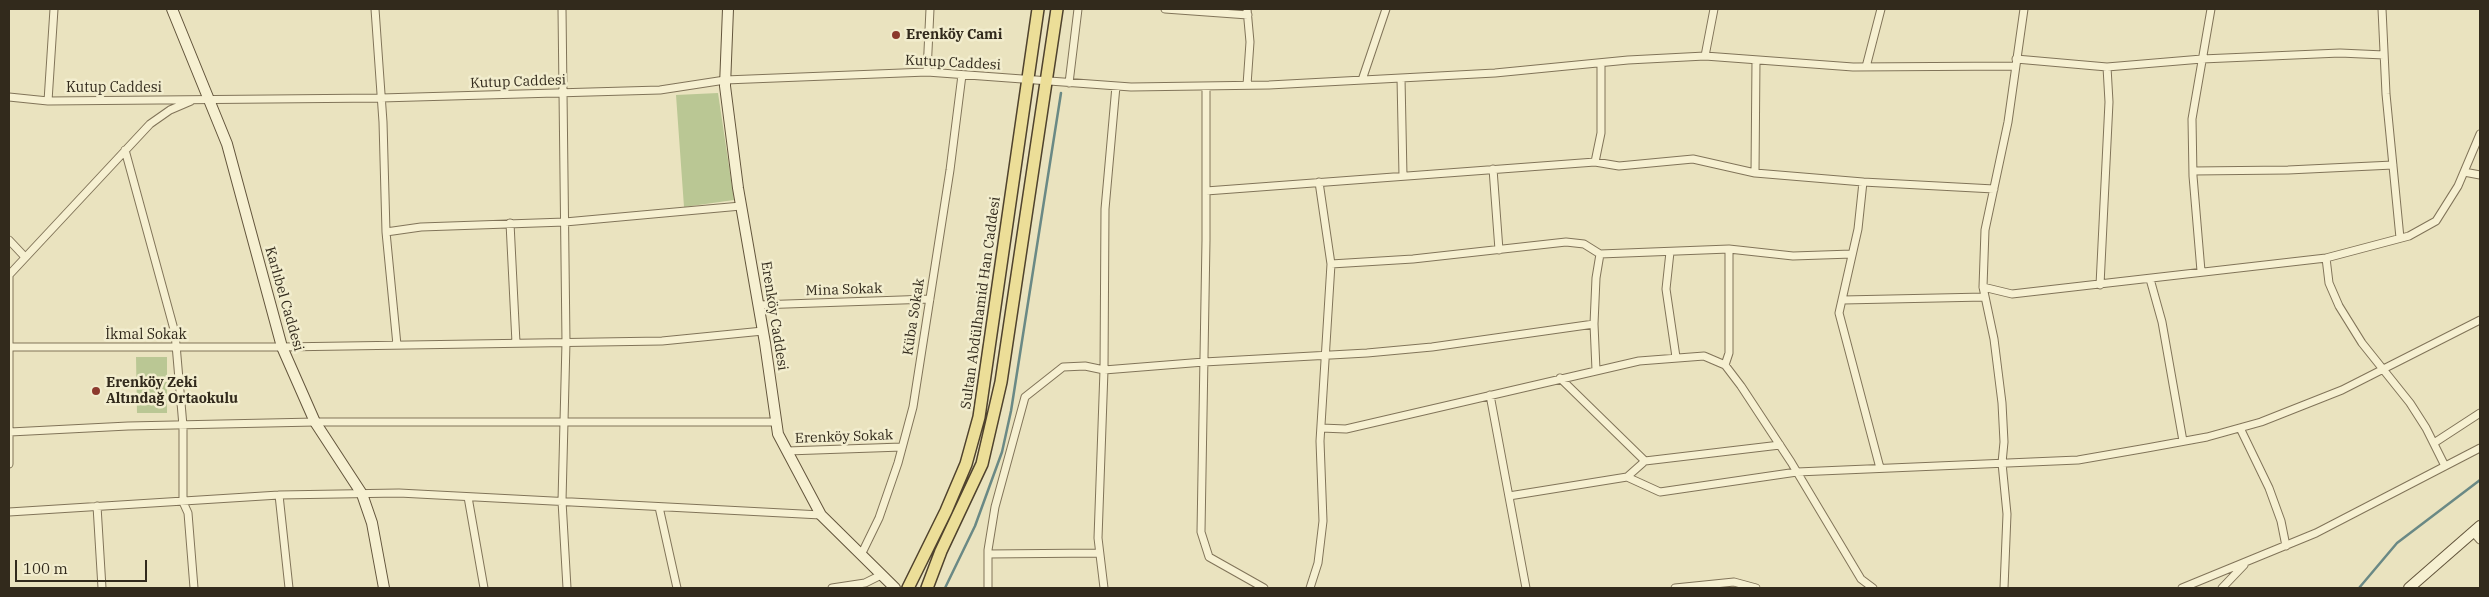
<!DOCTYPE html>
<html>
<head>
<meta charset="utf-8">
<style>
	body { margin:0 }
	#map { position:relative; width:2489px; height:597px; overflow:hidden; background:#eae3bf; font-family:"IBM Plex Serif",serif }
	canvas { display:block }
	.frame { position:absolute; inset:0; border:10px solid #322a1c; pointer-events:none }
	.scale { position:absolute; left:15px; top:560px; width:132px; height:22px; box-sizing:border-box; border:2px solid #322a1c; border-top:0; padding-left:6px; font-size:15px; line-height:18px; white-space:nowrap; color:#322a1c; -webkit-text-stroke:4px #f2edce; paint-order:stroke }
</style>
</head>
<body>
<div id="map">
<canvas width="2489" height="597"></canvas>
<div class="frame"></div>
<div class="scale">100 m</div>
</div>
<script>
const ctx = document.querySelector('canvas').getContext('2d');
ctx.lineJoin = 'round';
function fillPath(path, color) {
  ctx.fillStyle = color;
  ctx.fill(path, 'evenodd');
}
function toPath(rows) {
  const path = new Path2D();
  for (const r of rows) {
    path.moveTo(r[0], r[1]);
    for (let i = 2; i < r.length; i += 2) path.lineTo(r[i], r[i + 1]);
  }
  return path;
}
function strokePath(path, color, width, dash) {
  ctx.strokeStyle = color;
  ctx.lineWidth = width;
  ctx.lineCap = dash ? 'butt' : 'round';
  ctx.setLineDash(dash || []);
  ctx.stroke(path);
}
function drawText(font, color, halo, rows, align = 'center') {
  ctx.font = font + ' "IBM Plex Serif",serif';
  ctx.lineWidth = 5;
  ctx.setLineDash([]);
  ctx.textBaseline = 'middle';
  ctx.strokeStyle = halo;
  ctx.fillStyle = color;
  for (const [text, x, y, turn = 0] of rows) {
    ctx.save();
    ctx.translate(x, y);
    ctx.rotate((+turn || 0) * Math.PI / 180);
    ctx.textAlign = isNaN(turn) ? turn : align;
    if (halo) ctx.strokeText(text, 0, 0);
    ctx.fillText(text, 0, 0);
    ctx.restore();
  }
}
const green = toPath([
	[718,93,734,200,684,207,676,95],
	[136,357,167,357,167,413,137,413]
]);
const stream = toPath([
	[945,588,975,526,1002,452,1011,411,1061,93],
	[2359,588,2397,543,2480,480]
]);
const street = toPath([
	[375,9,383,122,386,232,397,345],
	[562,9,566,342,562,501,567,588],
	[1165,9,1248,15],
	[2382,9,2386,94,2400,238],
	[1705,56,1714,9],
	[2016,59,2107,67,2202,59,2340,53,2384,55],
	[1866,67,1881,9],
	[927,72,930,9],
	[1401,78,1403,176],
	[1362,80,1386,9],
	[1069,83,1078,9],
	[1247,85,1250,42,1247,9],
	[1206,86,1206,240,1201,532,1209,557,1264,588],
	[9,97,48,101,381,98,660,90,725,80,927,72,1131,87,1269,85,1495,73,1628,60,1705,56,1853,67,2015,66],
	[48,101,54,9],
	[125,150,175,333,183,426,183,502,188,513,194,588],
	[1595,162,1601,133,1601,63],
	[1493,169,1499,250],
	[2193,171,2288,170,2393,165],
	[2464,172,2480,175],
	[1755,173,1756,60],
	[1863,182,1858,229,1839,313,1880,468],
	[1206,191,1595,162,1619,166,1693,159,1755,173,1863,182,1994,189],
	[510,223,516,343],
	[386,232,421,227,565,222,741,206],
	[9,240,25,257],
	[1670,252,1666,289,1676,357],
	[2326,258,2329,283,2339,306,2362,343,2410,403,2426,428,2445,466],
	[1331,264,1413,259,1566,242,1584,244,1600,254,1729,249,1793,256,1852,254],
	[2201,271,2193,176,2192,119,2211,9],
	[9,275,150,124,170,110,191,101],
	[2150,279,2162,322,2183,441],
	[2100,285,2109,102,2107,67],
	[1983,287,2012,294,2326,258,2409,236,2436,221,2458,186,2480,134],
	[1843,300,1985,297],
	[758,305,930,299],
	[10,347,282,347,662,341,763,331],
	[1725,365,1729,353,1729,249],
	[1596,370,1594,324,1596,278,1600,254],
	[1560,378,1645,461],
	[1490,395,1526,588],
	[1321,428,1346,429,1639,361,1704,356,1725,365,1741,386,1791,462,1861,579,1873,588],
	[2240,428,2269,488,2281,521,2286,546],
	[10,432,128,426,315,422,776,422],
	[2434,443,2480,413],
	[787,451,902,447],
	[9,464,9,274],
	[1627,477,1660,492,1797,472,2078,460,2147,448,2207,437,2261,422,2342,390,2480,320],
	[279,495,289,588],
	[1509,496,1627,477,1645,461,1780,445],
	[468,497,484,588],
	[97,506,102,588],
	[659,507,677,588],
	[9,512,279,495,399,493,821,515],
	[2473,532,2480,540],
	[988,554,1099,553],
	[861,555,879,518,898,463,913,407,950,170,962,75],
	[832,588,865,583,881,575],
	[988,588,988,550,995,507,1025,397,1063,367,1085,366,1104,370,1204,362,1367,353,1432,347,1594,324],
	[1104,588,1098,538,1104,370,1105,209,1116,86],
	[1310,588,1318,563,1323,521,1320,441,1331,264,1319,182],
	[1675,588,1734,582,1756,588],
	[2004,588,2007,514,2002,463,2004,442,2002,403,1994,339,1983,287,1985,230,2008,122,2024,9],
	[2182,588,2316,533,2480,448],
	[2222,588,2244,565]
]);
const secondary = toPath([
	[172,9,227,144,282,347,315,422,362,494,372,523,384,588],
	[728,9,725,86,738,188,765,343,778,434,821,515,895,588],
	[2409,588,2480,526]
]);
const primary = toPath([
	[908,588,946,511,966,464,979,417,1038,9],
	[927,588,941,551,982,464,1001,382,1057,9]
]);
const markers = [
	[896,35,5,"#8c3a2d"],
	[96,391,5,"#8c3a2d"]
];
const poiNames = [
	["Erenköy Cami",906,35],
	["Erenköy Zeki",106,383],
	["Altındağ Ortaokulu",106,399]
];
const streetNames = [
	["Kutup Caddesi",953,63,3],
	["Kutup Caddesi",518,82,-2],
	["Kutup Caddesi",114,88],
	["Mina Sokak",844,290,-2],
	["Karlıbel Caddesi",284,299,74],
	["Sultan Abdülhamid Han Caddesi",981,303,-82],
	["Erenköy Caddesi",774,316,81],
	["Küba Sokak",914,317,-81],
	["İkmal Sokak",146,335],
	["Erenköy Sokak",844,437,-2]
];
fillPath(green, '#bac794');
strokePath(stream, '#6a8985', 2.5);
strokePath(street, '#817459', 9);
strokePath(secondary, '#63553c', 12);
strokePath(primary, '#4f422d', 14);
strokePath(street, '#f6f0d1', 7);
strokePath(secondary, '#f6f0d1', 10);
strokePath(primary, '#ecde98', 11);
for (const [x, y, r, color] of markers) {
  const dot = new Path2D();
  dot.arc(x, y, r, 0, 2 * Math.PI);
  ctx.fillStyle = color;
  ctx.fill(dot);
  strokePath(dot, '#f2edce', 2);
}
drawText('bold 14px', '#322a1c', '#f2edce', poiNames, 'left');
drawText('14px', '#322a1c', '#f2edce', streetNames);
</script>
</body>
</html>
